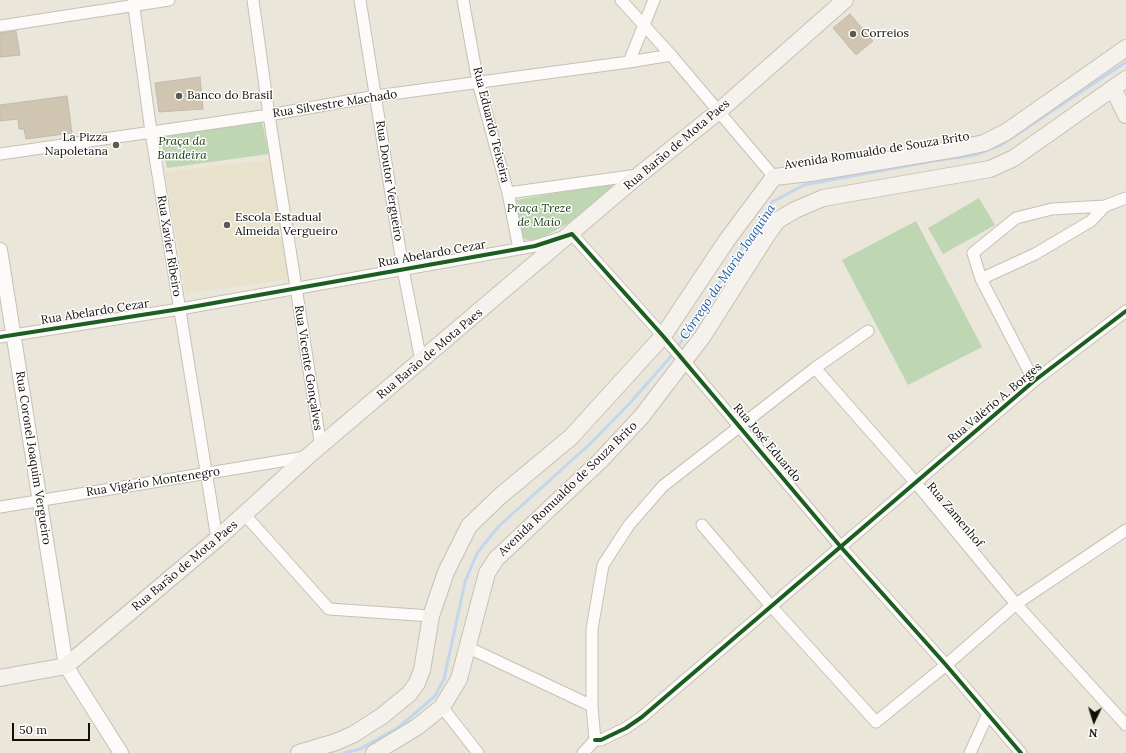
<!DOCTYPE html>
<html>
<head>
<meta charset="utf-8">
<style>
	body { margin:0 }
	#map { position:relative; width:1126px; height:753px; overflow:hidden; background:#eae6d9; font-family:Lora,serif }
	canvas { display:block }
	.north { position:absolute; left:1074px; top:701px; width:40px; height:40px; -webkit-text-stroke:3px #fff; paint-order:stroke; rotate:184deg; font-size:11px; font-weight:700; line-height:16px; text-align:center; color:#110f08 }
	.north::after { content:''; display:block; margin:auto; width:14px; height:18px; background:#110f08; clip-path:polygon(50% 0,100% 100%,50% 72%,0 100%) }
	.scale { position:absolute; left:12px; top:723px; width:78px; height:18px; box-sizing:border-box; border:2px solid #110f08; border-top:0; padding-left:5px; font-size:12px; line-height:14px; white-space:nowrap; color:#110f08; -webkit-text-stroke:3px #fff; paint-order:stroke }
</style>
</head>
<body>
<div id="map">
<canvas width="1126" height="753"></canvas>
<div class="north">N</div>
<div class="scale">50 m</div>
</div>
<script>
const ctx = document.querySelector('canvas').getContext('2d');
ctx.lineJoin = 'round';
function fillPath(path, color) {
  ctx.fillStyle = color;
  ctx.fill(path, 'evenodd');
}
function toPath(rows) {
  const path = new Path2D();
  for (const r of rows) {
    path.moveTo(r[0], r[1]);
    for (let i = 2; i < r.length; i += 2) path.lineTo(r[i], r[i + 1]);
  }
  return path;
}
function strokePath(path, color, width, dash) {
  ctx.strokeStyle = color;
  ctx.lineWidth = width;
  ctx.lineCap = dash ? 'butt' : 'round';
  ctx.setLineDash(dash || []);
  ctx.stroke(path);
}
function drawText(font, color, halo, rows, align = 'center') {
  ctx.font = font + ' Lora,serif';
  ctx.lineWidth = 3;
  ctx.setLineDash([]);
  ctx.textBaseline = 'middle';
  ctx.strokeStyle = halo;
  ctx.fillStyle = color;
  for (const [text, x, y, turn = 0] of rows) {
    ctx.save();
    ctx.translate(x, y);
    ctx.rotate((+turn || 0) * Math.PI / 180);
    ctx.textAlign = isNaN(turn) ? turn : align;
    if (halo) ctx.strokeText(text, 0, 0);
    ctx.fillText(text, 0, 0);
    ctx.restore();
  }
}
const built = toPath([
	[270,160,289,279,186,293,165,172]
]);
const green = toPath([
	[262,122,269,154,167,168,160,135],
	[611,183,613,189,567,224,538,240,528,240,523,238,516,200],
	[979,198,995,225,943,254,928,228],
	[916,221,982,347,908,385,842,260]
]);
const stream = toPath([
	[677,348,772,202,804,185,933,161,975,155,1001,145,1126,62],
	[344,753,360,749,399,727,435,696,444,679,465,582,477,553,499,526,590,444,629,404,674,353]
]);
const building = toPath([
	[850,14,873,41,856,55,833,28,850,14],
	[16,31,20,55,0,57,0,33,16,31],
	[200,77,203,109,159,112,155,83,200,77],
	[67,96,72,133,26,139,24,129,19,129,18,119,0,121,0,105,67,96]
]);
const minor = toPath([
	[133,0,151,132,217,539],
	[253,0,269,115,321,447],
	[360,0,403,269,421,361],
	[463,0,478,82,508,193,519,249],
	[621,0,671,55,774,177],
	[0,26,169,0],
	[629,62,654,0],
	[0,154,269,115,376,96,629,62,671,55],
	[508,193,638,175],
	[1105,206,1126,198],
	[981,279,1035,254,1091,221,1105,206,1052,209,1016,218,973,253,981,279,1034,381],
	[0,337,180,309,535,246,572,234,663,336,840,546,946,665,1021,753],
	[815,368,916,483,1016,604,1126,725],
	[0,507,306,457],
	[245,515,329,609,431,616],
	[702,525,771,606,876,722,946,665,1016,604,1126,530],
	[467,647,592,706],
	[442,707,478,753],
	[595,740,601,740,626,728,642,717,1034,381,1126,311],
	[583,753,595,740,592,706,592,629,603,565,629,525,663,486,815,368,868,331],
	[970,753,988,714]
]);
const tertiary = toPath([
	[0,250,66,666,121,753]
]);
const secondary = toPath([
	[1113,88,1126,115],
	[0,678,66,666,217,539,307,457,639,175,719,111,845,0],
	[299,753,336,742,354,734,382,716,409,694,417,683,422,670,431,616,446,572,469,526,499,497,571,437,663,336,727,240,774,177,810,173,961,148,984,143,1006,132,1126,48],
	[374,753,417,727,442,707,459,679,487,573,496,559,600,461,642,416,703,336,767,235,778,220,795,210,823,198,990,169,1014,158,1126,79]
]);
const cycleway = toPath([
	[0,337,180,309,535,246,572,234,663,336,840,546,946,665,1021,753],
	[595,740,601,740,626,728,642,717,1034,381,1126,311]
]);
const markers = [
	[853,34,4,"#5d5a51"],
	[179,96,4,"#5d5a51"],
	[116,145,4,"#5d5a51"],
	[227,225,4,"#5d5a51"]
];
const poiNames = [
	["Correios",861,34],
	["Banco do Brasil",187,96],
	["La Pizza",108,138,"right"],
	["Napoletana",108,152,"right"],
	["Escola Estadual",235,218],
	["Almeida Vergueiro",235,232]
];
const streetNames = [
	["Rua Silvestre Machado",335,104,-9],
	["Rua Eduardo Teixeira",491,125,76],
	["Rua Barão de Mota Paes",677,145,-40],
	["Avenida Romualdo de Souza Brito",877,151,-9],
	["Rua Doutor Vergueiro",389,181,81],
	["Rua Xavier Ribeiro",169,246,81],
	["Rua Abelardo Cezar",432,254,-10],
	["Rua Abelardo Cezar",95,312,-9],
	["Rua Barão de Mota Paes",430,354,-40],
	["Rua Vicente Gonçalves",308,368,81],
	["Rua Valério A. Borges",995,403,-40],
	["Rua José Eduardo",767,443,50],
	["Rua Coronel Joaquim Vergueiro",33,458,81],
	["Rua Vigário Montenegro",153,482,-9],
	["Avenida Romualdo de Souza Brito",568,489,-44],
	["Rua Zamenhof",955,515,50],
	["Rua Barão de Mota Paes",185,566,-40]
];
const parkNames = [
	["Praça da",182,142],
	["Bandeira",182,156],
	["Praça Treze",539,209],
	["de Maio",539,223]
];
const waterNames = [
	["Córrego da Maria Joaquina",728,272,-56]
];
fillPath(built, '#e8e1cb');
fillPath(green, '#bfd6b2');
strokePath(stream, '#c3d6ed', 3);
fillPath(building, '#d0c5b1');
strokePath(building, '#bfbbb1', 1);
strokePath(minor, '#c5c1b7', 13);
strokePath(tertiary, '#c5c1b7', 16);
strokePath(secondary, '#c5c1b7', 18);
strokePath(minor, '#fcfbf9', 11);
strokePath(tertiary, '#fcfbf9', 14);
strokePath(secondary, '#f5f1ec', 16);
strokePath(cycleway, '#1b5e20', 4);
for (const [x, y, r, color] of markers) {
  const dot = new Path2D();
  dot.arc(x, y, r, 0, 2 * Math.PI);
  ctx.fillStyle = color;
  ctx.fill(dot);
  strokePath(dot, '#fff', 1.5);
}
drawText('12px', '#110f08', '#fff', poiNames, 'left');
drawText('12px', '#110f08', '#fff', streetNames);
drawText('italic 12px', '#0f3308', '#fff', parkNames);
drawText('italic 13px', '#1a57a1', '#fff', waterNames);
</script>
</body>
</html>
